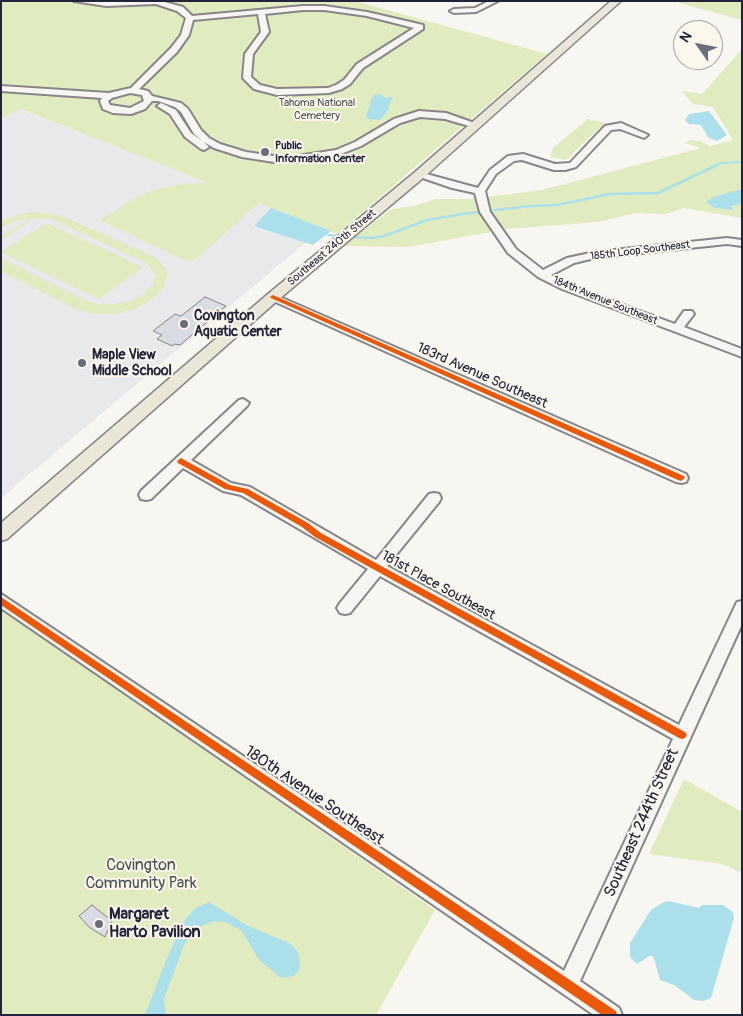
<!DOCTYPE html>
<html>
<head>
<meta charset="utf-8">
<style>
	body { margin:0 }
	#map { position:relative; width:743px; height:1016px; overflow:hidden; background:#f8f6f0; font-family:Pangolin,sans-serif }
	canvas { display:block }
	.frame { position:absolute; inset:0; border:2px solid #22223b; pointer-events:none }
	.north { position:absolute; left:673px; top:20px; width:50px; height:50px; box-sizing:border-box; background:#fbf7ec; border:1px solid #a4a2a5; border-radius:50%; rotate:303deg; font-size:14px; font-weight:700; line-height:20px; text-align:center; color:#22223b }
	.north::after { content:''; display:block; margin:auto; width:18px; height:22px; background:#6d6c7a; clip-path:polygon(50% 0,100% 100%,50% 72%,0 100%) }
</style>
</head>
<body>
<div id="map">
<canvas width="743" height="1016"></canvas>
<div class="frame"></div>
<div class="north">N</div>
</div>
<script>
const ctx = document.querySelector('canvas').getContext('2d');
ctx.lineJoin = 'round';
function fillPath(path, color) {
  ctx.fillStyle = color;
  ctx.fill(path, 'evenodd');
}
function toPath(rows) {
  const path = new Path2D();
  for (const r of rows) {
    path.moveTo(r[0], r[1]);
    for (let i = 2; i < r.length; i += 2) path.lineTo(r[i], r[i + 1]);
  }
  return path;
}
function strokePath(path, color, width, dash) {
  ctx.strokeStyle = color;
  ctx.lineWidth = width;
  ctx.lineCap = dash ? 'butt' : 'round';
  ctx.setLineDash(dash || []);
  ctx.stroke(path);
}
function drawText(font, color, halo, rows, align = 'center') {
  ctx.font = font + ' Pangolin,sans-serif';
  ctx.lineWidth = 4;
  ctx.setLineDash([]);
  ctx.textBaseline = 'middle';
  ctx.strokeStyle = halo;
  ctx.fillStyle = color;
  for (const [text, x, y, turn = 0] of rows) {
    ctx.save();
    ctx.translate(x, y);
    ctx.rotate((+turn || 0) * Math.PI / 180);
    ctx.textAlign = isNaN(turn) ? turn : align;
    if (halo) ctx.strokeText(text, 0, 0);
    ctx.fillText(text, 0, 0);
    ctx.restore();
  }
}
const built = toPath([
	[20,109,323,228,1,498,1,119]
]);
const green = toPath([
	[1,1,355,1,547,54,337,234,259,203,195,260,185,261,100,220,139,196,153,190,180,184,208,183,21,109,1,119],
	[680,1,742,1,742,20,679,3],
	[742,49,742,218,684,208,666,214,636,213,598,222,507,229,408,247,344,246,391,209,414,206,436,199,471,199,542,190,701,148,684,143,691,140,700,141,710,146,733,140,713,107,693,104,682,91,702,94],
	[588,119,605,123,566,160,550,157,553,148],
	[30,212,57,214,151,255,157,259,166,269,167,275,164,287,153,299,136,309,115,314,94,314,76,309,1,271,1,258,87,301,100,304,115,304,131,301,144,294,152,285,155,275,147,263,51,219,35,218,1,240,1,236,32,218,16,221,1,228,1,220],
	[46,223,143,267,99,299,1,252],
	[1,609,435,910,376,1015,1,1015],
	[684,779,742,812,742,873,722,864,649,854]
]);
const water = toPath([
	[381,94,385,98,393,97,388,107,389,109,380,120,368,119,366,116,373,95],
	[709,111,727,135,717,141,708,137,701,125,689,124,685,120,689,114],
	[742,189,742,204,731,206,733,210,715,208,706,202,714,197],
	[271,208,331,231,313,245,257,227,255,225],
	[668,901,699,908,702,905,723,905,733,912,734,918,711,998,704,1001,694,1000,674,985,660,980,654,958,651,955,637,964,630,957,630,943,651,910,662,903],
	[209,902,248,926,287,942,294,947,298,953,300,962,299,970,294,976,281,978,259,960,242,931,225,922,214,921,197,928,184,945,164,999,166,1015,145,1015,169,953,184,921,196,908]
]);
const streamFar1 = toPath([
	[715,166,721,163,742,162]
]);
const stream = toPath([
	[328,235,342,236],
	[350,237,374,238,384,236,427,220,462,214,530,206,557,205,610,194,658,193,717,165]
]);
const building = toPath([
	[205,297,226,306,180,345,174,344,172,346,157,339,162,335,153,331,175,314,181,316,205,297],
	[92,905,112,921,105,937,90,928,79,916,92,905]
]);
const minor = toPath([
	[74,1,161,1,183,7,192,16,303,6,324,6,367,12,423,25,423,29,363,68,350,84,342,89,329,93,277,95,254,89,243,78,245,54,261,32,258,14,193,20,189,35,177,52,139,89,148,91,152,96,181,103,188,109,201,130,209,138,220,144,246,152,274,156,298,156,336,150,355,142,394,119,419,111,446,113,480,125,476,128,445,119,420,117,400,123,361,146,341,154,298,162,274,162,242,157,214,148,204,142,209,147,204,150,201,149,185,137,170,114,157,106,161,103,176,110,191,133,202,141,194,134,181,112,175,107,158,101,152,101,145,109,131,114,113,113,103,109,100,101,102,98,1,91,1,86,109,93,131,88,171,48,181,35,186,18,177,11,156,4,106,6,74,1],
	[303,10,324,10,367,16,414,28,357,64,344,80,336,85,328,88,277,89,260,85,251,77,253,54,269,32,265,14,303,10],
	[130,93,142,95,144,101,130,108,110,105,108,101,112,98,130,93],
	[489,1,498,1,476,12,454,13,450,11,454,9,475,8,489,1],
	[621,123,648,135,644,138,620,129,611,130,576,167,565,170,554,170,522,160,514,161,496,174,485,191,490,212,516,249,543,270,567,258,595,252,727,238,742,240,742,246,727,244,595,258,574,263,551,275,570,285,675,324,684,311,692,311,694,314,684,327,742,349,742,357,562,289,538,277,508,253,480,212,475,193,452,188,414,175,419,172,478,188,490,170,508,156,523,154,555,164,570,163,605,126,621,123],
	[273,294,686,474,688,478,686,482,681,483,676,482,269,299,267,297,269,295,273,294],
	[243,399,249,403,247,406,191,460,231,483,250,487,376,560,429,494,434,493,439,494,441,498,439,502,387,566,679,725,737,602,742,601,742,624,580,981,619,1008,622,1015,594,1015,1,608,1,594,564,971,673,739,380,576,350,613,345,614,340,613,337,608,340,603,368,569,241,495,223,491,183,468,151,499,146,500,141,499,139,495,141,491,239,400,243,399]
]);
const major = toPath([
	[611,1,621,1,423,178,278,300,7,539,1,541,1,523,268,294,415,172,611,1]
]);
const cycleway = toPath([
	[273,295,684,476,685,478,681,481,678,480,271,298,270,297,273,295],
	[181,458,230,485,248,489,308,523,321,533,685,732,687,735,685,738,682,739,679,738,315,537,302,527,243,493,225,489,178,463,177,461,181,458],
	[1,597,616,1011,617,1015,602,1015,1,605,1,597]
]);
const markers = [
	[265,152,5,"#6d6c7a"],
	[184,324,5,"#6d6c7a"],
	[82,363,5,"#6d6c7a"],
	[99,924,5,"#6d6c7a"]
];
const farParknames = [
	["Tahoma National",317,103],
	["Cemetery",317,116]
];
const farPoinames = [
	["Public",275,146],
	["Information Center",275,159]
];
const farStreetnames = [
	["Southeast 240th Street",332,248,-40],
	["185th Loop Southeast",640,251,-7],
	["184th Avenue Southeast",605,301,22]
];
const poiNames = [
	["Covington",194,316],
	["Aquatic Center",194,332],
	["Maple View",92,355],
	["Middle School",92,371]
];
const streetNames = [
	["183rd Avenue Southeast",482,376,24],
	["181st Place Southeast",438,586,29]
];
const nearStreetnames = [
	["180th Avenue Southeast",314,796,34],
	["Southeast 244th Street",642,823,-66]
];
const nearParknames = [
	["Covington",141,866],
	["Community Park",141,884]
];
const nearPoinames = [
	["Margaret",109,915],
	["Harto Pavilion",109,933]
];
fillPath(built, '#e8e9ea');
fillPath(green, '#e0ebbf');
fillPath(water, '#abe0eb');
strokePath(streamFar1, '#abe0eb', 2);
strokePath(stream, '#abe0eb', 2.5);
fillPath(building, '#d9dce2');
strokePath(building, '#878688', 1);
strokePath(minor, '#878688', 4);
strokePath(major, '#878688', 3);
fillPath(minor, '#f6f5f1');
fillPath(major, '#eae7d8');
fillPath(cycleway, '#e8590c');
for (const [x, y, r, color] of markers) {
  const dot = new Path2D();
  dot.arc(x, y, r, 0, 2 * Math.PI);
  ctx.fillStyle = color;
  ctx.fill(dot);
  strokePath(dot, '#fbf7ec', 2);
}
drawText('11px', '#4d5252', '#fbf7ec', farParknames);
drawText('bold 11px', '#22223b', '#fbf7ec', farPoinames, 'left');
drawText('11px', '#22223b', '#fbf7ec', farStreetnames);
drawText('bold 14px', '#22223b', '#fbf7ec', poiNames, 'left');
drawText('14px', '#22223b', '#fbf7ec', streetNames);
drawText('16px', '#22223b', '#fbf7ec', nearStreetnames);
drawText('16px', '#4d5252', '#fbf7ec', nearParknames);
drawText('bold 16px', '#22223b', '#fbf7ec', nearPoinames, 'left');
</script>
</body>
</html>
